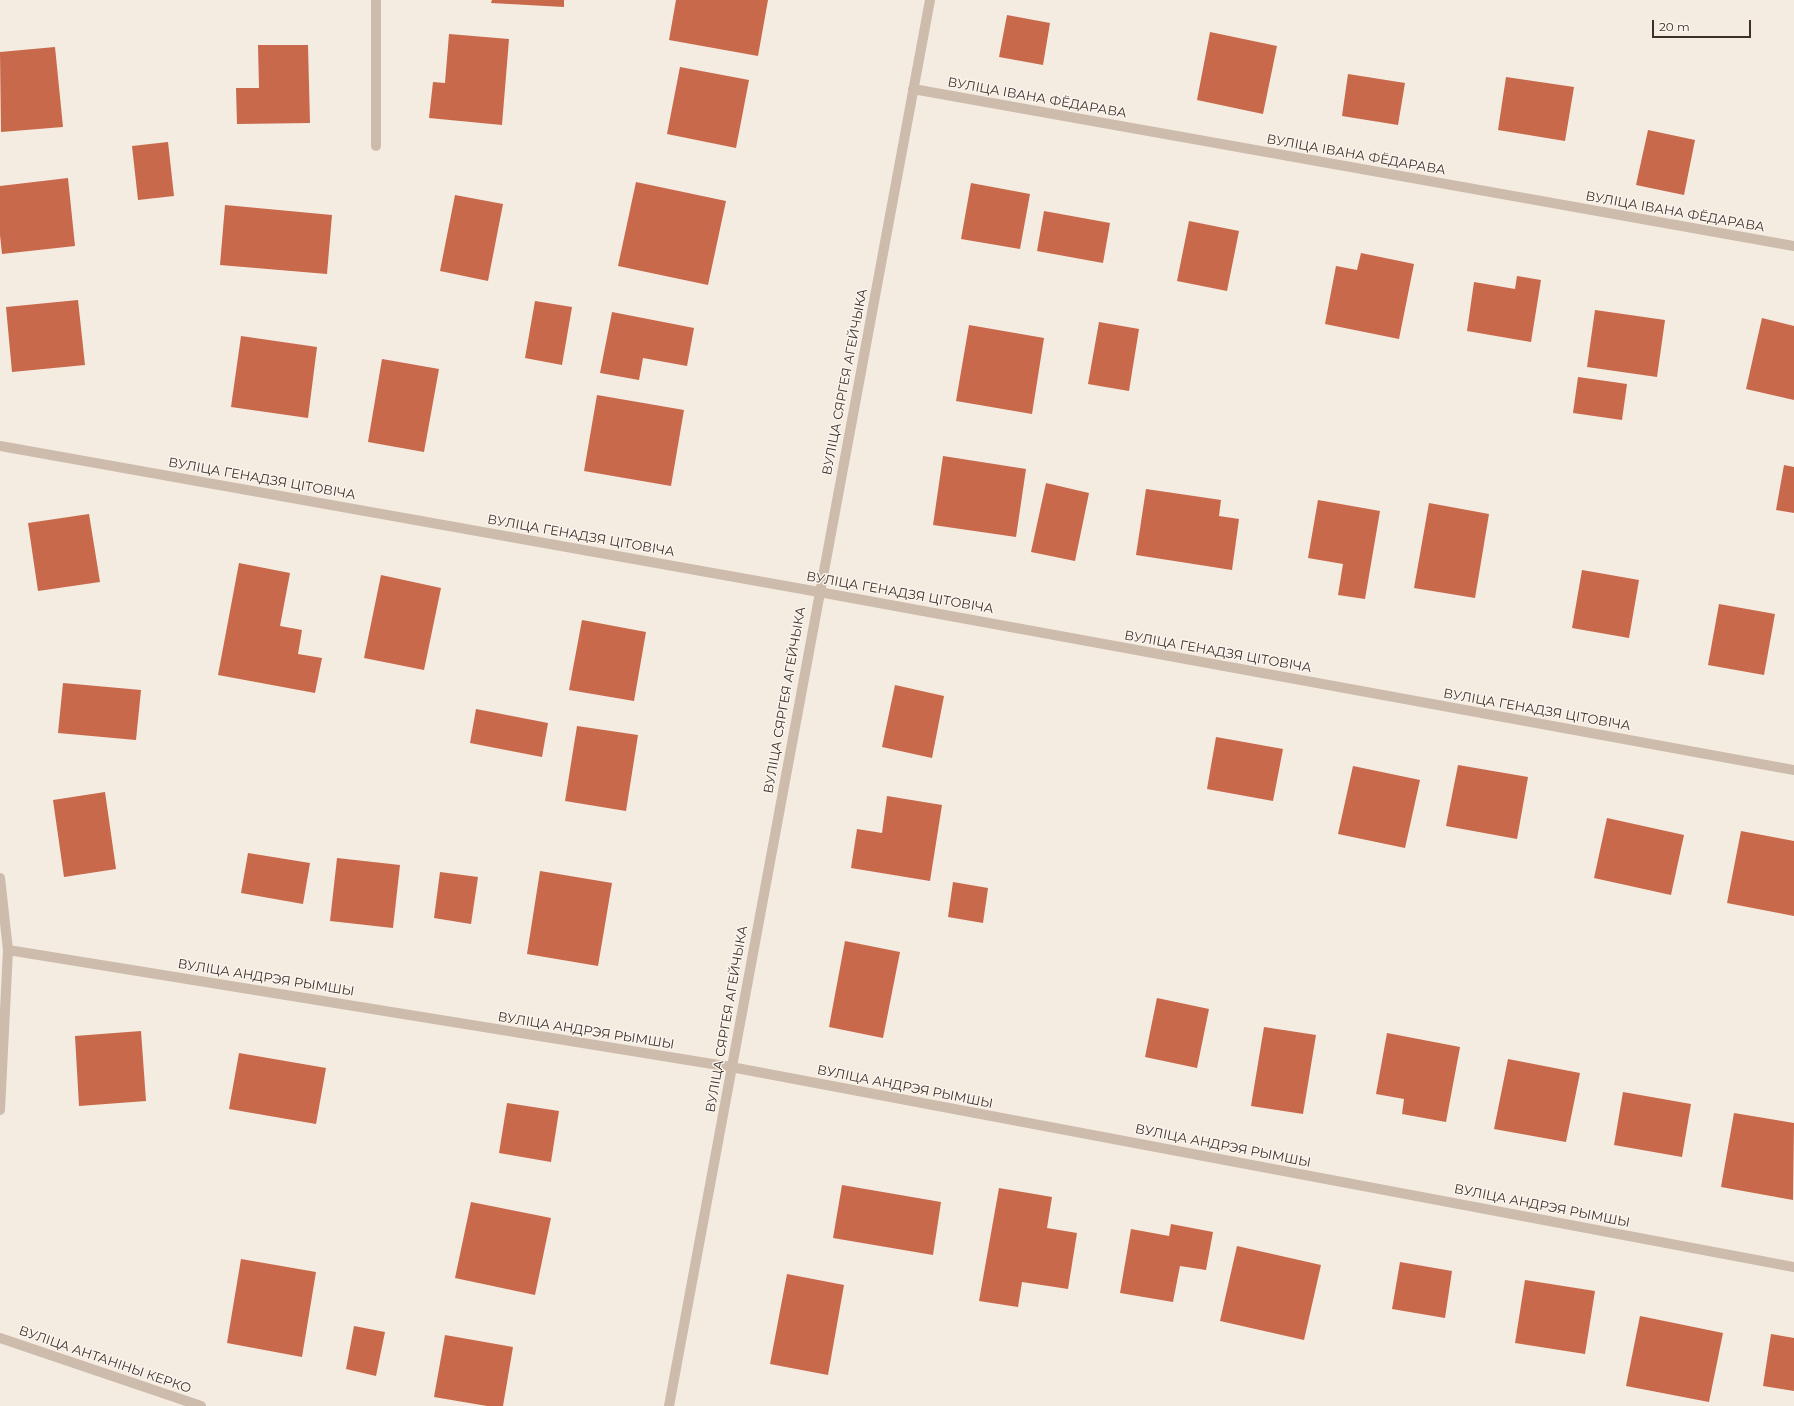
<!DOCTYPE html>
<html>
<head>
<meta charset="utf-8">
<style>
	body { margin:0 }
	#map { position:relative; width:1794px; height:1406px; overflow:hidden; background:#f4ebe1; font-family:Montserrat,sans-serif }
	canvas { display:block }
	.scale { position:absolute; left:1652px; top:20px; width:99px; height:18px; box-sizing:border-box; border:2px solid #3b302b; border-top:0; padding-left:5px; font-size:12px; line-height:14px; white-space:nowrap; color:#3b302b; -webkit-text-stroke:3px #fbf5ee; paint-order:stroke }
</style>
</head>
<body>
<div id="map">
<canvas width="1794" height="1406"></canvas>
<div class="scale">20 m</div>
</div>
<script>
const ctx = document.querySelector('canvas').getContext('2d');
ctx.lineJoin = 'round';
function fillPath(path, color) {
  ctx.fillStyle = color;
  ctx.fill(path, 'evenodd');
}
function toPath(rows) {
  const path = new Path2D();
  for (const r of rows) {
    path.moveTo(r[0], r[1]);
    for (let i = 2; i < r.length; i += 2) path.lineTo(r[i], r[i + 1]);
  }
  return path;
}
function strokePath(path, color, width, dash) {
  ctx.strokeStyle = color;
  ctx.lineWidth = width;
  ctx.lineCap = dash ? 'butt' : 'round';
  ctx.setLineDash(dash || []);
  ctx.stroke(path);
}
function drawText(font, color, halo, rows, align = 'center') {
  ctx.font = font + ' Montserrat,sans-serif';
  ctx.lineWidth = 3;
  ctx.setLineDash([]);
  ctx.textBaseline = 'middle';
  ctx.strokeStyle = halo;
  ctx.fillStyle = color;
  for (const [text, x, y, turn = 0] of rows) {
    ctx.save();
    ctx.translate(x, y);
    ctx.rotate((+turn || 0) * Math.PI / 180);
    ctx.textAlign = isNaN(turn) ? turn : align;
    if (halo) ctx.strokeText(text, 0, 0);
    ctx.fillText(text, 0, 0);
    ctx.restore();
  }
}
const building = toPath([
	[492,0,564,0,564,7,491,3],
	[676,0,768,0,758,56,669,40],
	[1007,15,1050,23,1043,65,999,57],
	[1210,32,1277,46,1263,114,1197,100],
	[449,34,509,39,502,125,429,118,433,82,445,83],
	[258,45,308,45,310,123,237,124,236,88,259,88],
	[55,47,63,127,1,132,0,52],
	[680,67,749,80,736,148,667,134],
	[1348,74,1405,83,1398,125,1342,116],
	[1506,77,1574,87,1565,141,1498,130],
	[1648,130,1695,140,1684,195,1636,185],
	[168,142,174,196,138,200,132,146],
	[68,178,75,246,2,254,0,235,0,186],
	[636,182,726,201,708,285,618,266],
	[971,183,1030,194,1020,249,961,239],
	[455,195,503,204,488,281,440,271],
	[225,205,332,215,327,274,220,265],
	[1044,211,1110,223,1103,263,1037,251],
	[1189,221,1239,231,1227,291,1177,281],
	[1361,253,1414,264,1399,339,1325,324,1336,266,1357,270],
	[1517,276,1541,280,1531,342,1467,331,1474,282,1515,289],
	[78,300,85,365,12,372,6,307],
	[535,301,572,307,562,365,525,358],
	[1595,310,1665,320,1657,377,1587,367],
	[612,312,694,328,687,366,643,358,639,380,600,373],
	[1762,318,1794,326,1794,400,1746,389],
	[1099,322,1139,329,1129,391,1088,384],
	[969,325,1044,338,1032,414,956,401],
	[241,336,317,347,308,418,231,407],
	[382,359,439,369,424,452,368,442],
	[1578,377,1627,384,1622,420,1573,413],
	[597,395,684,410,671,486,584,471],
	[943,456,1026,469,1016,537,933,525],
	[1784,465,1794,467,1794,513,1776,510],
	[1046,483,1089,493,1075,561,1031,552],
	[1146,489,1221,500,1219,516,1239,519,1232,570,1136,555],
	[1318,500,1380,511,1365,599,1338,595,1343,564,1308,558],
	[1429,503,1489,514,1475,598,1414,588],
	[89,514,100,582,38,591,28,523],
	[239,563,290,573,280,626,302,630,298,654,322,658,315,693,218,675],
	[1582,570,1639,580,1629,638,1572,628],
	[381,575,441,588,424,670,364,658],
	[1719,604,1775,614,1764,675,1708,665],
	[582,620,646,632,634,701,569,690],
	[63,683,141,690,136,740,58,733],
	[895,685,944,696,932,758,882,747],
	[476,709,548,723,542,757,470,743],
	[577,726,638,735,626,811,565,801],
	[1216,737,1283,749,1273,801,1207,789],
	[1458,765,1528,777,1517,839,1446,826],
	[1353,766,1420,780,1405,848,1338,834],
	[105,792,116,869,64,877,53,800],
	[887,796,942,805,930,881,851,868,857,829,882,833],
	[1607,818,1684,835,1671,895,1594,878],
	[1741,831,1794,841,1794,916,1727,903],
	[248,853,310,863,303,904,241,893],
	[337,858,400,865,393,928,330,921],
	[540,871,612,883,598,966,527,954],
	[440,872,478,877,471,924,434,918],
	[953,882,988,888,983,923,948,917],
	[845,941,900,952,883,1038,829,1027],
	[1157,998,1209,1009,1197,1068,1145,1057],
	[1264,1027,1316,1035,1303,1114,1251,1106],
	[141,1031,146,1101,79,1106,75,1036],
	[1387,1033,1460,1047,1446,1122,1402,1114,1404,1099,1376,1094],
	[239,1053,326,1068,316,1124,229,1109],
	[1508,1059,1580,1073,1566,1142,1494,1129],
	[1623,1092,1691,1104,1682,1157,1614,1145],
	[507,1103,559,1111,551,1162,499,1153],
	[1734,1113,1794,1123,1793,1200,1721,1187],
	[842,1185,941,1202,933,1255,833,1238],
	[999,1188,1052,1197,1047,1228,1077,1233,1068,1289,1022,1282,1018,1307,979,1301],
	[471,1202,551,1218,535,1295,455,1278],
	[1171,1224,1213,1232,1206,1270,1180,1266,1173,1302,1120,1293,1131,1229,1169,1236],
	[1237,1246,1321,1265,1304,1340,1220,1321],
	[241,1259,316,1272,302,1357,227,1343],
	[1400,1262,1452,1271,1445,1318,1392,1309],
	[787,1274,844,1285,828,1375,770,1364],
	[1525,1280,1595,1291,1585,1354,1515,1343],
	[1640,1316,1723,1333,1709,1402,1626,1386],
	[354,1326,385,1332,376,1376,346,1369],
	[1771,1334,1794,1338,1794,1391,1763,1386],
	[445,1335,513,1347,503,1406,487,1406,434,1397]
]);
const lane = toPath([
	[376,0,376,146]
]);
const street = toPath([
	[913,89,1794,246],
	[0,446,819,592,1794,770],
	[0,878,8,950,0,1110],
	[8,950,731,1067,1794,1267],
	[0,1338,201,1406],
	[669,1406,930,0]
]);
const streetNames = [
	["ВУЛІЦА ІВАНА ФЁДАРАВА",1037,98,10],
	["ВУЛІЦА ІВАНА ФЁДАРАВА",1356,155,10],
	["ВУЛІЦА ІВАНА ФЁДАРАВА",1675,212,10],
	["ВУЛІЦА СЯРГЕЯ АГЕЙЧЫКА",845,382,-79],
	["ВУЛІЦА ГЕНАДЗЯ ЦІТОВІЧА",262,479,10],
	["ВУЛІЦА ГЕНАДЗЯ ЦІТОВІЧА",581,536,10],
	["ВУЛІЦА ГЕНАДЗЯ ЦІТОВІЧА",900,593,10],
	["ВУЛІЦА ГЕНАДЗЯ ЦІТОВІЧА",1218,652,10],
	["ВУЛІЦА СЯРГЕЯ АГЕЙЧЫКА",785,700,-80],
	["ВУЛІЦА ГЕНАДЗЯ ЦІТОВІЧА",1537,710,10],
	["ВУЛІЦА АНДРЭЯ РЫМШЫ",266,978,9],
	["ВУЛІЦА СЯРГЕЯ АГЕЙЧЫКА",727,1019,-80],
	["ВУЛІЦА АНДРЭЯ РЫМШЫ",586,1031,9],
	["ВУЛІЦА АНДРЭЯ РЫМШЫ",905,1087,11],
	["ВУЛІЦА АНДРЭЯ РЫМШЫ",1223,1146,11],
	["ВУЛІЦА АНДРЭЯ РЫМШЫ",1542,1206,11],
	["ВУЛІЦА АНТАНІНЫ КЕРКО",105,1360,19]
];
fillPath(building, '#c8694b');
strokePath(lane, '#cdbbac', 10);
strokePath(street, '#cdbbac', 10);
drawText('13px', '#3b302b', '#fbf5ee', streetNames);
</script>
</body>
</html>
